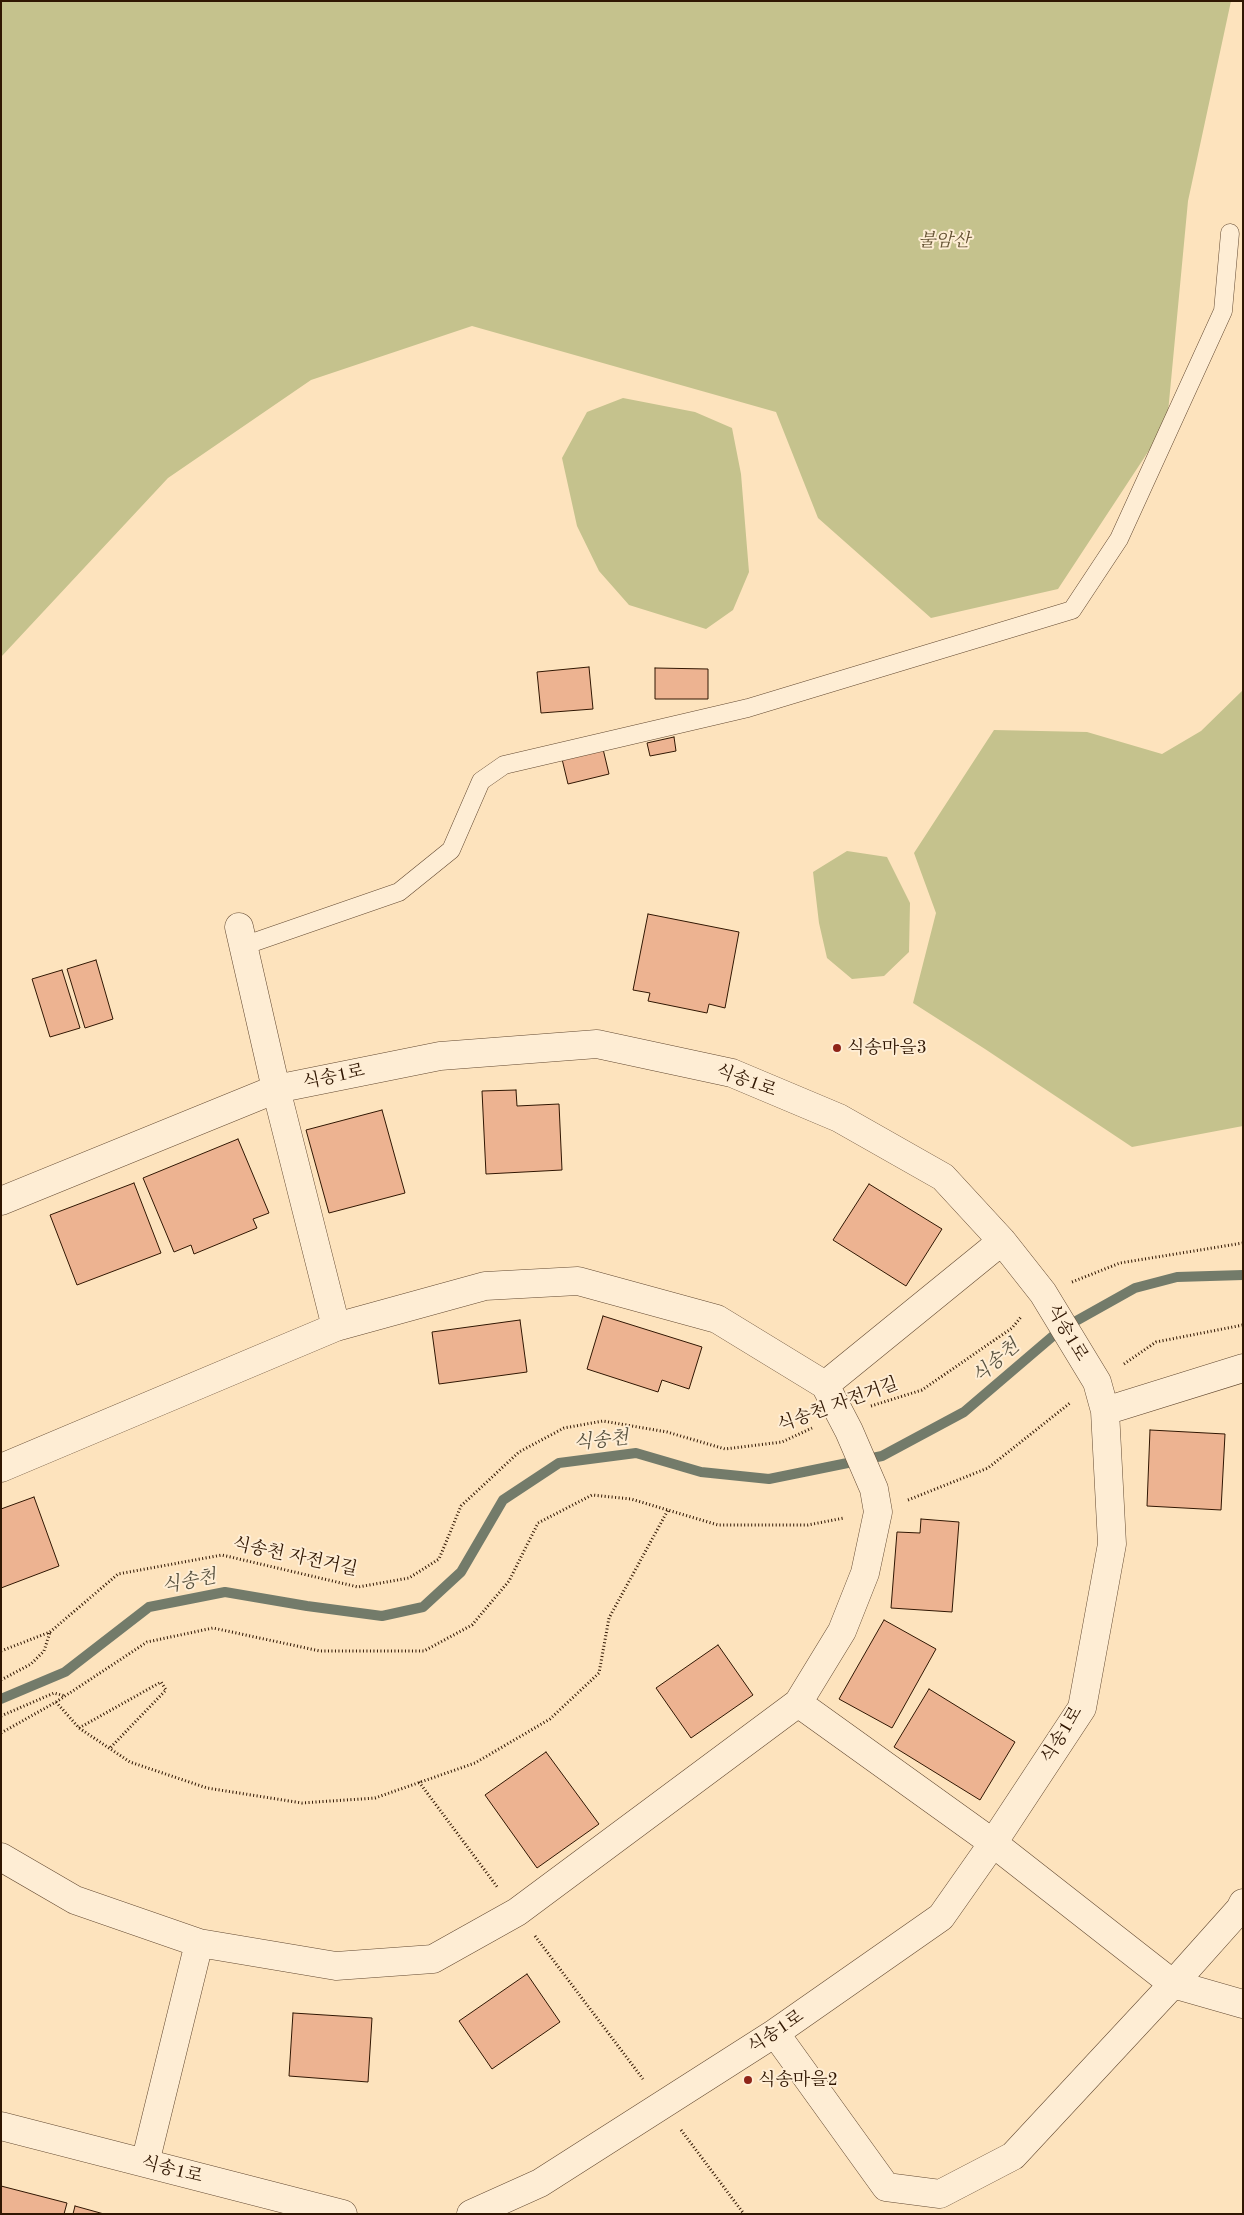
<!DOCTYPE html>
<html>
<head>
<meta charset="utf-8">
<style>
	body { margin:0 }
	#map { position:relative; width:1244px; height:2215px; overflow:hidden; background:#fde3bd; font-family:"Old Standard TT",serif }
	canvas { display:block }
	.frame { position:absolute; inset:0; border:2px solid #301602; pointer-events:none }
</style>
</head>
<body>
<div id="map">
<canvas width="1244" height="2215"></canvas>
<div class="frame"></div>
</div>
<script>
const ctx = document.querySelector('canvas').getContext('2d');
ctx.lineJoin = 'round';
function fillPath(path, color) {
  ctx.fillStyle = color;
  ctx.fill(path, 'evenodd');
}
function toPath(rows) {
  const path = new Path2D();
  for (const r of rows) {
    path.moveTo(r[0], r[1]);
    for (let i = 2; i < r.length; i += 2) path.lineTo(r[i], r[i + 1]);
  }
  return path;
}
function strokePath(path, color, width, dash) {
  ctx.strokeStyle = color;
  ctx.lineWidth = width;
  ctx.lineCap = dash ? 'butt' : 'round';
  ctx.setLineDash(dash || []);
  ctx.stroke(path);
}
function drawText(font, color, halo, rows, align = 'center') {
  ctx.font = font + ' "Old Standard TT","Noto Serif KR",serif';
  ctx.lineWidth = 4;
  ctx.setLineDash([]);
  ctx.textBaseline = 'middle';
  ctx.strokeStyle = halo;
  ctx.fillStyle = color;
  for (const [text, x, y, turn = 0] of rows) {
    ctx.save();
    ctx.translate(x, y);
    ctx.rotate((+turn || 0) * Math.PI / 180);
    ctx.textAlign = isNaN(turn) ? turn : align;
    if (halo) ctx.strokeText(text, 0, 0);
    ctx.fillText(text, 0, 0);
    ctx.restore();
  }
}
const green = toPath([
	[1,1,1231,1,1188,201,1167,423,1058,589,931,618,818,518,776,412,472,326,311,380,168,478,1,657],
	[623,398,695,412,732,428,741,474,749,572,733,610,706,629,629,605,599,571,577,526,562,458,587,412],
	[1243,690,1243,1126,1132,1147,985,1049,913,1003,936,913,914,853,994,730,1087,732,1162,754,1201,731],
	[847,851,887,857,910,903,909,952,884,976,852,979,827,958,819,923,813,872]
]);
const stream = toPath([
	[1,1699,65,1672,149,1607,225,1592,307,1606,382,1616,423,1607,461,1572,503,1500,559,1463,636,1453,701,1472,769,1479,882,1456,964,1412,1060,1330,1135,1288,1177,1277,1243,1275]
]);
const building = toPath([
	[589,667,593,709,541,713,537,672,589,667],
	[655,668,708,669,708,699,655,699,655,668],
	[674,737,676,751,650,756,647,743,674,737],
	[603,749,609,774,568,784,562,759,603,749],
	[648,914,739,932,725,1008,709,1004,707,1013,648,1001,650,993,633,990,648,914],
	[96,960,113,1019,85,1028,67,969,96,960],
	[62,970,80,1028,50,1037,32,979,62,970],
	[516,1090,517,1106,559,1104,562,1170,486,1174,482,1091,516,1090],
	[382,1110,405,1193,329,1213,306,1130,382,1110],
	[238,1139,269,1213,253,1219,257,1228,194,1254,191,1245,174,1252,143,1178,238,1139],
	[134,1183,161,1253,77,1285,50,1215,134,1183],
	[869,1184,942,1229,906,1286,833,1240,869,1184],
	[603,1316,702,1347,689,1389,662,1380,658,1392,587,1369,603,1316],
	[520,1320,527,1372,439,1384,432,1332,520,1320],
	[1150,1430,1225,1434,1221,1510,1147,1506,1150,1430],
	[34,1497,59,1566,1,1588,1,1509,34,1497],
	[921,1519,959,1522,952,1612,891,1608,897,1532,920,1533,921,1519],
	[884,1620,936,1649,892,1728,839,1699,884,1620],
	[718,1645,753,1695,691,1738,656,1688,718,1645],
	[929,1689,1015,1742,980,1800,894,1747,929,1689],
	[546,1752,599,1824,537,1868,485,1795,546,1752],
	[527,1974,560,2022,492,2069,459,2021,527,1974],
	[293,2013,372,2018,368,2082,289,2076,293,2013],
	[1,2186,67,2203,64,2214,1,2214,1,2186],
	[75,2206,104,2214,73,2214,75,2206]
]);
const path = toPath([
	[1072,1282,1120,1263,1243,1243],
	[1124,1364,1156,1342,1243,1325],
	[871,1406,922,1390,1012,1328,1021,1317],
	[908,1500,988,1468,1070,1403],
	[1,1651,50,1632,118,1574,222,1555,358,1587,409,1578,439,1559,461,1506,519,1452,564,1428,603,1421,667,1432,725,1449,782,1442,812,1428],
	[1,1680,31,1664,44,1651,50,1632],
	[56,1702,79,1728,130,1762,207,1788,302,1803,375,1798,475,1763,550,1719,599,1673,609,1618,668,1510],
	[1,1716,54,1693,65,1696],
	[79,1728,161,1682,166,1690,110,1748],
	[1,1733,56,1702,147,1642,213,1628,320,1651,424,1651,472,1625,509,1581,538,1523,592,1495,631,1499,718,1525,808,1525,844,1518],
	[419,1782,498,1888],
	[535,1936,643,2079],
	[681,2130,744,2214]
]);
const service = toPath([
	[243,946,399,892,451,850,481,781,504,765,748,708,1072,610,1119,539,1223,311,1230,233]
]);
const minor = toPath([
	[239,927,276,1089,336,1327],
	[1,1201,276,1089,440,1056,597,1044,732,1073,839,1118,943,1177,1002,1241,1043,1293,1097,1382,1105,1411,1112,1544,1082,1708,993,1843,941,1917,775,2033,540,2183,471,2214],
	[825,1385,1002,1241],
	[1105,1411,1243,1368],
	[1,1468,336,1327,485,1286,578,1281,717,1319,825,1385,849,1431,874,1489,878,1512,865,1573,842,1631,798,1703,517,1912,433,1959,336,1966,199,1943,75,1900,1,1857],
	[798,1703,993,1843,1173,1984,1243,2004],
	[775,2033,886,2187,940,2194,1013,2156,1173,1984,1240,1909,1243,1903],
	[1,2126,343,2214],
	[145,2163,199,1943]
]);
const markers = [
	[837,1048,5,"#8f2418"],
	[748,2080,5,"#8f2418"]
];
const parkNames = [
	["불암산",944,241]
];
const poiNames = [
	["식송마을3",847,1048],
	["식송마을2",758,2080]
];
const streetNames = [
	["식송1로",334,1077,-12],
	["식송1로",746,1081,20],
	["식송1로",1067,1333,59],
	["식송천 자전거길",838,1405,-20],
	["식송천 자전거길",295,1557,12],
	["식송1로",1062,1735,-59],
	["식송1로",776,2032,-34],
	["식송1로",172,2170,14]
];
const waterNames = [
	["식송천",996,1362,-41],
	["식송천",601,1441,-6],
	["식송천",189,1582,-11]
];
fillPath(green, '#c5c28d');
strokePath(stream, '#737b6a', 10);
fillPath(building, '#edb391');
strokePath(building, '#301602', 1);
strokePath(service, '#634931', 19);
strokePath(minor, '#634931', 29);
strokePath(path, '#301602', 3, [1, 2.5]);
strokePath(service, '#feedd4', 18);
strokePath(minor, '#feedd4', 28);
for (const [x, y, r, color] of markers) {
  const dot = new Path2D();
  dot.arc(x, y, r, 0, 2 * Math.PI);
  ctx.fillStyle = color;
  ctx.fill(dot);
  strokePath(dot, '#feedd4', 2);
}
drawText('italic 18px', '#645233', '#feedd4', parkNames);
drawText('18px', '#301602', '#feedd4', poiNames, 'left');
drawText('18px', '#301602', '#feedd4', streetNames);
drawText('italic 19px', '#57513f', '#feedd4', waterNames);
</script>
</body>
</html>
